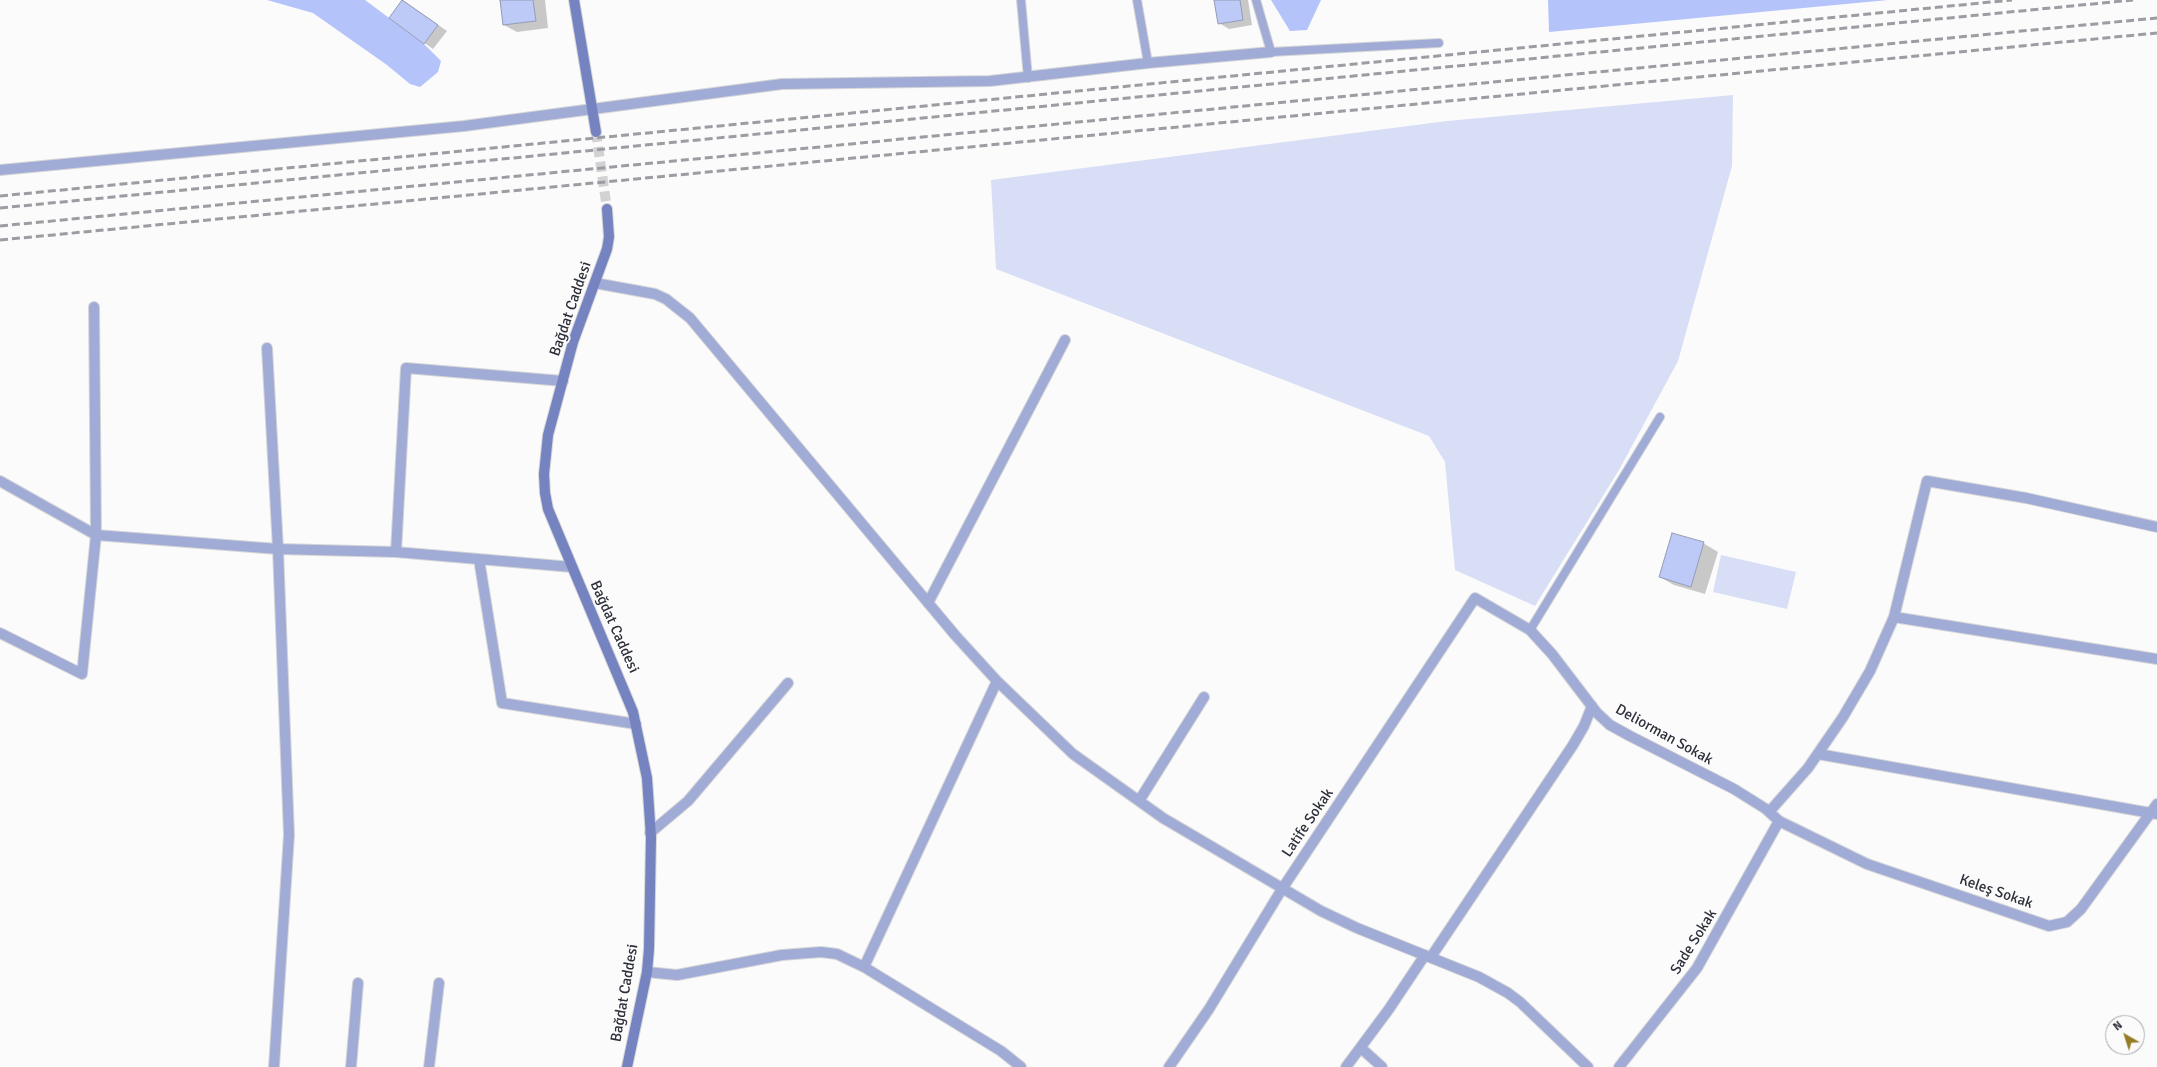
<!DOCTYPE html>
<html>
<head>
<meta charset="utf-8">
<style>
	body { margin:0 }
	#map { position:relative; width:2157px; height:1067px; overflow:hidden; background:#fbfbfb; font-family:Signika,sans-serif }
	canvas { display:block }
	.north { position:absolute; left:2105px; top:1015px; width:40px; height:40px; box-sizing:border-box; background:#fbfbfb; border:1px solid #a8a9ad; border-radius:50%; rotate:321deg; font-size:11px; font-weight:700; line-height:16px; text-align:center; color:#2c2f39 }
	.north::after { content:''; display:block; margin:auto; width:14px; height:18px; background:#957d25; clip-path:polygon(50% 0,100% 100%,50% 72%,0 100%) }
</style>
</head>
<body>
<div id="map">
<canvas width="2157" height="1067"></canvas>
<div class="north">N</div>
</div>
<script>
const ctx = document.querySelector('canvas').getContext('2d');
ctx.lineJoin = 'round';
function fillPath(path, color) {
  ctx.fillStyle = color;
  ctx.fill(path, 'evenodd');
}
function toPath(rows) {
  const path = new Path2D();
  for (const r of rows) {
    path.moveTo(r[0], r[1]);
    for (let i = 2; i < r.length; i += 2) path.lineTo(r[i], r[i + 1]);
  }
  return path;
}
function strokePath(path, color, width, dash) {
  ctx.strokeStyle = color;
  ctx.lineWidth = width;
  ctx.lineCap = dash ? 'butt' : 'round';
  ctx.setLineDash(dash || []);
  ctx.stroke(path);
}
function drawText(font, color, halo, rows, align = 'center') {
  ctx.font = font + ' Signika,sans-serif';
  ctx.lineWidth = 4;
  ctx.setLineDash([]);
  ctx.textBaseline = 'middle';
  ctx.strokeStyle = halo;
  ctx.fillStyle = color;
  for (const [text, x, y, turn = 0] of rows) {
    ctx.save();
    ctx.translate(x, y);
    ctx.rotate((+turn || 0) * Math.PI / 180);
    ctx.textAlign = isNaN(turn) ? turn : align;
    if (halo) ctx.strokeText(text, 0, 0);
    ctx.fillText(text, 0, 0);
    ctx.restore();
  }
}
const green = toPath([
	[1733,95,1732,166,1678,361,1619,470,1535,606,1455,570,1445,462,1429,436,996,269,991,180,1447,121],
	[1721,555,1796,572,1787,609,1713,592]
]);
const forest = toPath([
	[267,0,365,0,424,44,441,61,438,72,420,87,410,84,387,65,313,13],
	[1271,0,1321,0,1307,30,1290,31],
	[1548,0,1888,0,1549,32]
]);
const shadow = toPath([
	[403,0,447,31,433,49,390,18],
	[501,0,545,0,548,28,517,32,504,25],
	[1215,0,1248,0,1252,25,1229,29,1219,23],
	[1703,543,1718,552,1705,594,1674,585,1660,577]
]);
const building = toPath([
	[402,0,438,25,424,44,389,18,402,0],
	[500,0,533,0,536,21,503,25,500,0],
	[1214,0,1240,0,1243,20,1218,24,1214,0],
	[1672,533,1704,542,1691,587,1659,577,1672,533]
]);
const secondaryTunnel = toPath([
	[596,132,607,209]
]);
const lane = toPath([
	[1021,0,1028,78],
	[1137,0,1148,63],
	[1256,0,1271,52,1439,43],
	[1530,630,1660,417]
]);
const street = toPath([
	[0,170,464,126,782,84,990,81,1148,63,1271,52],
	[595,283,655,294,666,299,690,318,955,635,997,681,1073,754,1163,818,1321,911,1357,928,1479,977,1508,993,1520,1002,1588,1067],
	[94,307,96,535,278,549,396,552,572,567],
	[267,348,278,549,289,835,274,1067],
	[0,481,96,535,82,674,0,633],
	[2157,527,2026,498,1927,481,1894,617,2157,659],
	[396,552,406,368,563,381],
	[479,559,502,703,636,724],
	[928,603,1065,340],
	[1818,754,2157,814],
	[1139,801,1204,697],
	[1769,812,1808,768,1843,717,1870,671,1894,617],
	[650,833,688,801,788,683],
	[1431,957,1573,745,1584,726,1592,706],
	[864,967,997,681],
	[647,972,677,975,782,955,821,952,837,954,864,967,1001,1051,1021,1067],
	[1361,1048,1382,1067],
	[351,1067,358,983],
	[429,1067,439,983],
	[1169,1067,1209,1009,1282,889,1475,598,1530,630,1552,654,1597,713,1610,725,1630,736,1734,789,1766,809,1779,821,1867,864,2049,926,2067,922,2081,909,2157,804],
	[1346,1067,1389,1009,1425,955],
	[1619,1067,1697,968,1779,821]
]);
const secondary = toPath([
	[574,0,596,132],
	[607,209,609,237,607,249,573,342,548,435,544,474,545,493,548,509,633,712,647,778,651,837,649,949,647,972,627,1067]
]);
const rail = toPath([
	[0,196,2012,0],
	[0,208,2133,0],
	[0,226,2157,18],
	[0,240,2157,33]
]);
const streetNames = [
	["Bağdat Caddesi",571,309,-71],
	["Bağdat Caddesi",614,627,66],
	["Deliorman Sokak",1664,735,29],
	["Latife Sokak",1308,823,-56],
	["Keleş Sokak",1996,892,19],
	["Sade Sokak",1694,942,-58],
	["Bağdat Caddesi",625,993,-80]
];
fillPath(green, '#d8def5');
fillPath(forest, '#b5c3fb');
fillPath(shadow, '#0003');
fillPath(building, '#bdc9f6');
strokePath(building, '#959cb5', 1);
strokePath(secondaryTunnel, '#d2d2d4', 10, [10, 5]);
strokePath(lane, '#d6d6d8', 10);
strokePath(street, '#d6d6d8', 12);
strokePath(secondary, '#d6d6d8', 12);
strokePath(lane, '#a0abd6', 8);
strokePath(street, '#a0abd6', 10);
strokePath(secondary, '#7583c1', 10);
strokePath(rail, '#9c9da2', 3, [8, 4]);
drawText('15px', '#2c2f39', '#fbfbfb', streetNames);
</script>
</body>
</html>
